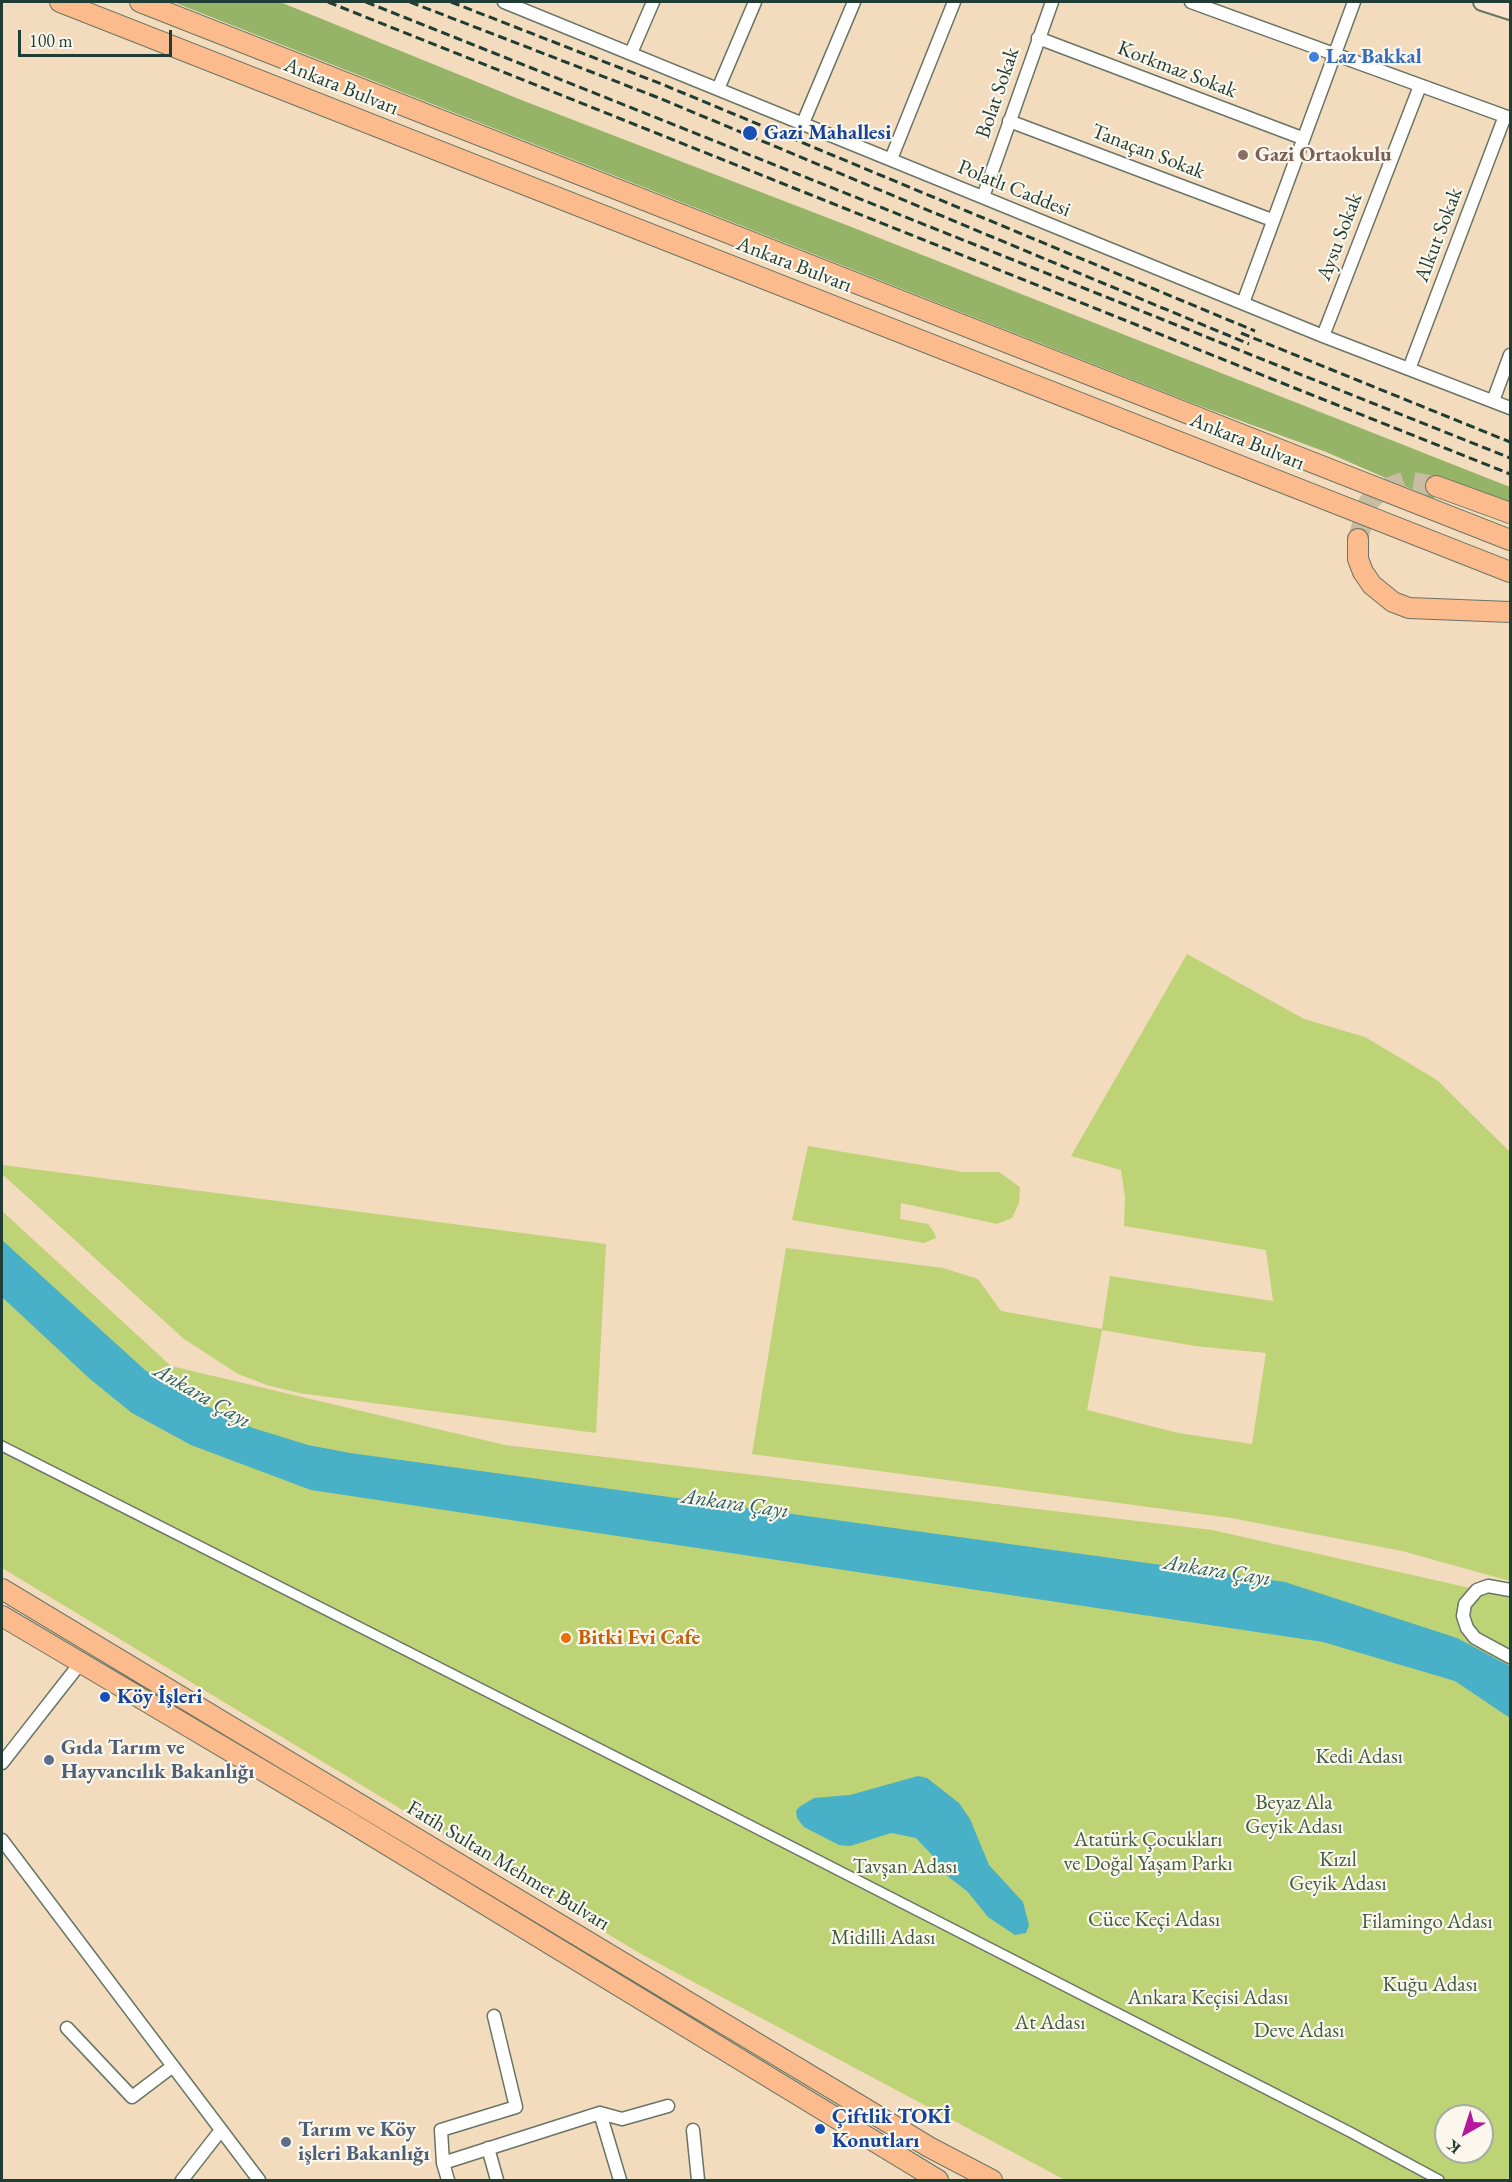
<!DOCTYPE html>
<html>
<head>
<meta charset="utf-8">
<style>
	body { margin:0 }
	#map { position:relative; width:1512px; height:2182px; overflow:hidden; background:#f2dcbd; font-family:"EB Garamond",serif }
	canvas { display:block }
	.frame { position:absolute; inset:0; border:3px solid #1f3d34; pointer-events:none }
	.north { position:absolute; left:1434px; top:2104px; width:60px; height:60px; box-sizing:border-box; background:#fbf7ec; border:2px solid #a3ada2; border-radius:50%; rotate:219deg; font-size:16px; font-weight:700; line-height:24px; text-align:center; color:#1f3d34 }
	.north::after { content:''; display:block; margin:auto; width:21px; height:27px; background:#b5179e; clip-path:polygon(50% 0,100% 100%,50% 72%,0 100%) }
	.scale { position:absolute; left:18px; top:30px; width:154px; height:27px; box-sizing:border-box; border:3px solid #1f3d34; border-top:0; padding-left:8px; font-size:18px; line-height:21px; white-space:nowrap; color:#1f3d34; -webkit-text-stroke:4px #fbf7ec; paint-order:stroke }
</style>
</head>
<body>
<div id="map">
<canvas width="1512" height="2182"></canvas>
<div class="frame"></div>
<div class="north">K</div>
<div class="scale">100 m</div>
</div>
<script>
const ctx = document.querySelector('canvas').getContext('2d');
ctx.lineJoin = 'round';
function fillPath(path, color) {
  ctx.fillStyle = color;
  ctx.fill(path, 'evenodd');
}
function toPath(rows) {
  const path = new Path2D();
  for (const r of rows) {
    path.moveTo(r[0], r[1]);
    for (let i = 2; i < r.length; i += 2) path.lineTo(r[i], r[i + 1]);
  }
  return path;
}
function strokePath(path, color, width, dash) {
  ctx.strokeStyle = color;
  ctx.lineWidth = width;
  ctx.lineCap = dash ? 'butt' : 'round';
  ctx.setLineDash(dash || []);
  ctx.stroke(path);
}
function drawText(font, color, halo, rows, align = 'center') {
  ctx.font = font + ' "EB Garamond",serif';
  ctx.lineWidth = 4.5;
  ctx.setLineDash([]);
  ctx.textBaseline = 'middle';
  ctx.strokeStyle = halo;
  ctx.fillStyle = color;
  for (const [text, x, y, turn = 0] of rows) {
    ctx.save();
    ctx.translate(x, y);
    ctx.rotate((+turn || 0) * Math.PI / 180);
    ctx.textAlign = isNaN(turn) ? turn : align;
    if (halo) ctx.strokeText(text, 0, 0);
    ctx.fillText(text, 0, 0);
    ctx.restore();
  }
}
const green = toPath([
	[1187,954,1304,1019,1365,1037,1437,1080,1510,1152,1510,1581,1402,1551,1231,1518,752,1454,786,1248,943,1268,978,1279,1001,1311,1102,1329,1110,1276,1273,1301,1266,1250,1124,1226,1125,1197,1121,1170,1071,1156],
	[1102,1330,1195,1346,1266,1353,1252,1444,1178,1433,1087,1410],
	[808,1146,963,1172,999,1172,1020,1187,1019,1203,1012,1218,997,1224,901,1203,900,1219,928,1224,934,1232,936,1238,924,1243,792,1220],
	[2,1165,606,1244,596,1433,299,1393,267,1385,238,1374,184,1339,2,1174],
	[2,1211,171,1366,505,1445,1212,1530,1510,1597,1510,2180,1065,2180,641,1954,2,1568],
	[1446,2116,1482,2116,1482,2152,1446,2152]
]);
const forest = toPath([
	[173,2,280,2,524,101,849,226,1510,487,1510,505,1436,486,1434,499,1326,452,1192,403]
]);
const water = toPath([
	[2,1240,145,1370,182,1394,253,1428,308,1445,350,1453,1285,1582,1457,1638,1510,1666,1510,1718,1455,1681,1323,1642,311,1490,191,1445,132,1413,90,1379,2,1297],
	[918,1776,927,1778,959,1803,970,1819,989,1865,1023,1902,1029,1925,1026,1933,1015,1935,988,1917,968,1892,946,1875,934,1857,916,1838,891,1833,850,1846,839,1845,804,1827,797,1818,796,1811,799,1807,814,1798,850,1795]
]);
const primaryTunnel = toPath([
	[1358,539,1368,503,1381,490,1406,481,1436,486]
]);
const pedestrian = toPath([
	[2,1446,685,1792,1350,2132,1439,2180]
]);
const minor = toPath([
	[504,2,1323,336,1510,408],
	[1191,2,1510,118],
	[1038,38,1302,138],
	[631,53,653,2],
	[718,89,755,2],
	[1009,121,1272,220],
	[803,123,854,2],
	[891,159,954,2],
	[983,197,1052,2],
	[1243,303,1354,2],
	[1323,336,1420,86],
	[1409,369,1505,116],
	[1493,401,1510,355],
	[1510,1590,1488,1586,1477,1590,1465,1604,1463,1616,1467,1628,1475,1638,1510,1657],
	[2,1763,82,1661],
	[2,1840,259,2180],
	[67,2028,132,2097,173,2066],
	[600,2113,622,2119,668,2106],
	[693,2130,698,2180],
	[488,2148,497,2180],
	[443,2163,600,2113,620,2180],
	[182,2180,221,2130],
	[448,2180,443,2163,441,2130,516,2107,494,2016]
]);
const secondary = toPath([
	[1482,2,1510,11]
]);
const primary = toPath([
	[60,2,1510,572],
	[140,2,1510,540],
	[1436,486,1510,513],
	[1358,539,1358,559,1363,572,1372,585,1393,602,1409,608,1510,612]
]);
const trunk = toPath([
	[2,1589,929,2147,992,2180],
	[2,1616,348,1821,938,2180]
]);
const rail = toPath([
	[328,2,1510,474],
	[366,2,1510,458],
	[410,2,659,98,1249,344],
	[451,2,664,85,1255,331],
	[1241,333,1510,442]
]);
const markers = [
	[1314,57,6,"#3f7fe0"],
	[750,133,8,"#1a4fb4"],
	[1243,155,6,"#8d6e63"],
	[566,1638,6,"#e8710a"],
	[105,1697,6,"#1a4fb4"],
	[49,1760,6,"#5c6f8a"],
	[820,2129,6,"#1a4fb4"],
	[286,2142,6,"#5c6f8a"]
];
const shopNames = [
	["Laz Bakkal",1326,57]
];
const streetNames = [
	["Korkmaz Sokak",1177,70,21],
	["Ankara Bulvarı",341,87,22],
	["Bolat Sokak",998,93,-71],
	["Tanaçan Sokak",1148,152,21],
	["Polatlı Caddesi",1014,189,22],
	["Alkut Sokak",1439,235,-69],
	["Aysu Sokak",1340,237,-69],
	["Ankara Bulvarı",794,265,21],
	["Ankara Bulvarı",1247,442,22],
	["Fatih Sultan Mehmet Bulvarı",508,1866,31]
];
const transitNames = [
	["Gazi Mahallesi",764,133],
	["Köy İşleri",117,1697],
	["Çiftlik TOKİ",832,2117],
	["Konutları",832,2141]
];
const educationNames = [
	["Gazi Ortaokulu",1255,155]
];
const foodNames = [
	["Bitki Evi Cafe",578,1638]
];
const serviceNames = [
	["Gıda Tarım ve",61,1748],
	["Hayvancılık Bakanlığı",61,1772],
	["Tarım ve Köy",298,2130],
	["işleri Bakanlığı",298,2154]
];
const parkNames = [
	["Kedi Adası",1359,1757],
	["Beyaz Ala",1294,1803],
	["Geyik Adası",1294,1827],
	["Atatürk Çocukları",1148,1840],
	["ve Doğal Yaşam Parkı",1148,1864],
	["Kızıl",1338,1860],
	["Geyik Adası",1338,1884],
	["Tavşan Adası",905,1867],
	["Cüce Keçi Adası",1154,1920],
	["Filamingo Adası",1427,1922],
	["Midilli Adası",883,1938],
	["Kuğu Adası",1430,1985],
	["Ankara Keçisi Adası",1208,1998],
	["At Adası",1050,2023],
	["Deve Adası",1299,2031]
];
const waterNames = [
	["Ankara Çayı",202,1396,30],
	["Ankara Çayı",735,1504,8],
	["Ankara Çayı",1217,1571,9]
];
fillPath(green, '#bed276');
fillPath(forest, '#96b467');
fillPath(water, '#48b0c7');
strokePath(primaryTunnel, '#c8bca2', 20, [20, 10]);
strokePath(pedestrian, '#697564', 12);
strokePath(minor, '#697564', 15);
strokePath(secondary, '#697564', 20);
strokePath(primary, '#697564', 22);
strokePath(trunk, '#697564', 22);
strokePath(pedestrian, '#fff', 9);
strokePath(minor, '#fff', 12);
strokePath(secondary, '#fde4d1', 16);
strokePath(primary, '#fbbb8d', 20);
strokePath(trunk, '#fbbb8d', 20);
strokePath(rail, '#1f3d34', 3, [9, 4.5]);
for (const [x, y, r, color] of markers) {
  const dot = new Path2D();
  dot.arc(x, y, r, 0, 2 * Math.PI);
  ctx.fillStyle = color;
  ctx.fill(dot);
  strokePath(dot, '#fbf7ec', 2);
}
drawText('bold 21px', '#366cbe', '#fbf7ec', shopNames, 'left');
drawText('21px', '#1f3d34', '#fbf7ec', streetNames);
drawText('bold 21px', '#164399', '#fbf7ec', transitNames, 'left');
drawText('bold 21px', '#785e54', '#fbf7ec', educationNames, 'left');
drawText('bold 21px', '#c56008', '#fbf7ec', foodNames, 'left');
drawText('bold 21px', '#4e5e75', '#fbf7ec', serviceNames, 'left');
drawText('21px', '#3f5b41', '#fbf7ec', parkNames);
drawText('italic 22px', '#2b6060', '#fbf7ec', waterNames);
</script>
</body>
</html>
